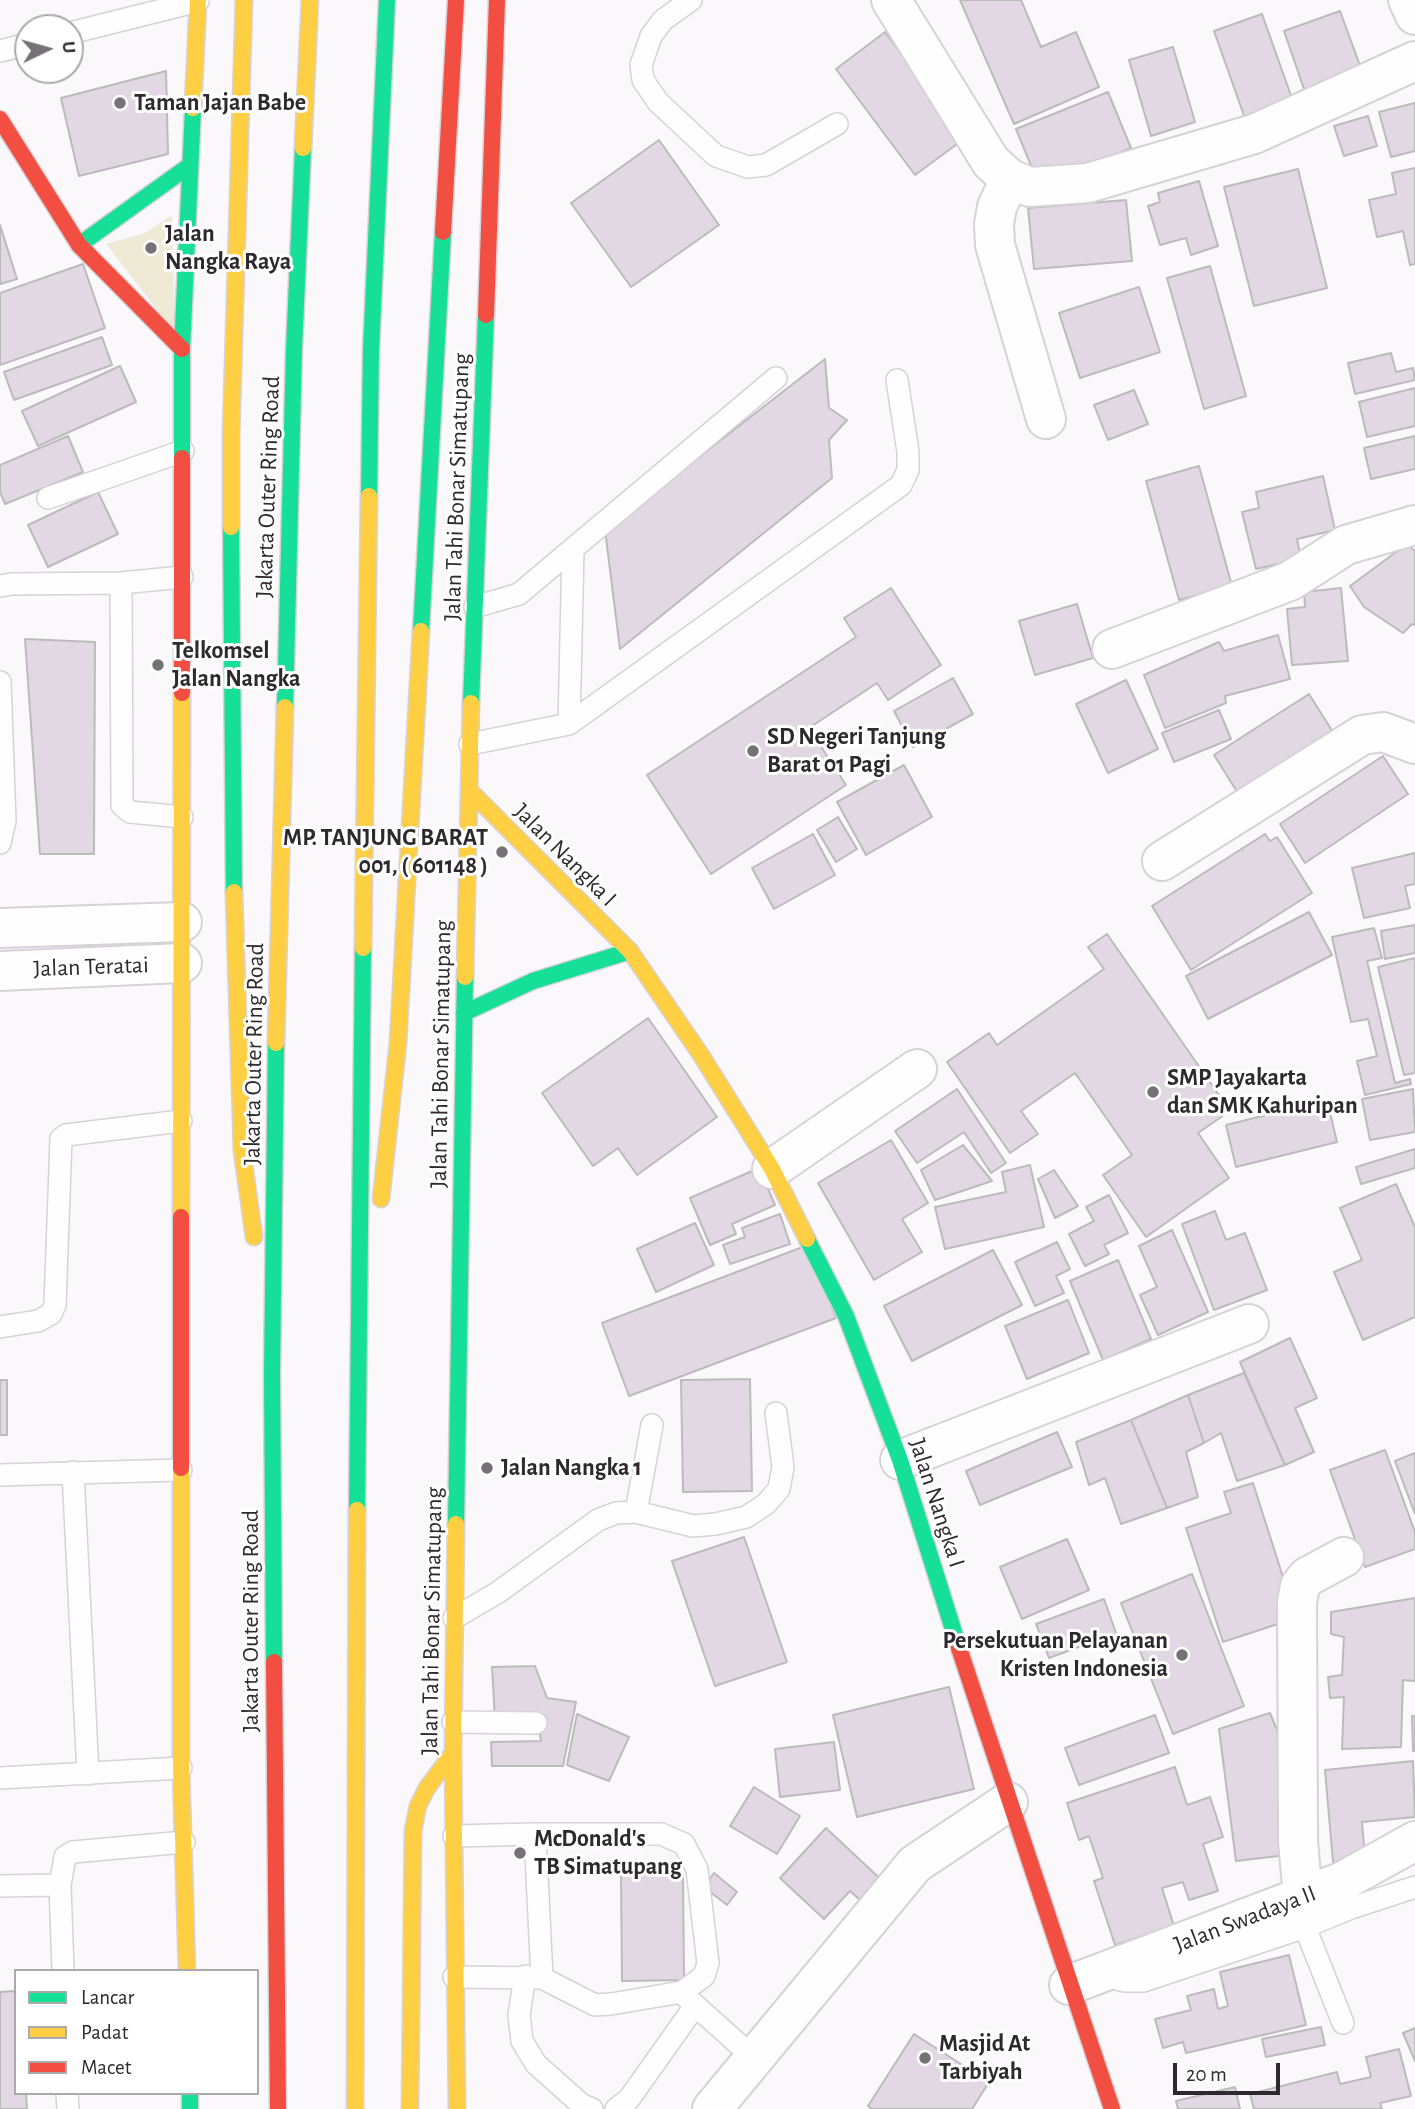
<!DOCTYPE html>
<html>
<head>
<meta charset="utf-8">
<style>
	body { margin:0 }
	#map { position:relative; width:1415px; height:2109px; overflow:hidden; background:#fbf8fc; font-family:"Alegreya Sans",sans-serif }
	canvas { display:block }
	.legend { position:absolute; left:14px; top:1969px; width:245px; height:126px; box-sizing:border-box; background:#fff; border:2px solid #aba9ab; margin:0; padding:9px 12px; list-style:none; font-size:21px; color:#2e292e }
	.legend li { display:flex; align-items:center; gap:14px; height:35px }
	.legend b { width:35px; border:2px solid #aba9ab }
	.north { position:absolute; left:14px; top:14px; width:70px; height:70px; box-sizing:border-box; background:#fff; border:2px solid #aba9ab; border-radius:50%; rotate:85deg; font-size:19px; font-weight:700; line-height:28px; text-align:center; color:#2e292e }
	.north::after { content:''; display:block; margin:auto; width:24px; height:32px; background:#767176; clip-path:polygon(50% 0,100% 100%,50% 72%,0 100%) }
	.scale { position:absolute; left:1173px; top:2063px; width:107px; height:32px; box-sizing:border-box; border:4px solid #2e292e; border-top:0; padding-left:9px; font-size:21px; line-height:24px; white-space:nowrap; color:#2e292e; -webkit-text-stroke:5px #fff; paint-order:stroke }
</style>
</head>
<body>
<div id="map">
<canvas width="1415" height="2109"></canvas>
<ul class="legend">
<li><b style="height:9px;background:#16e098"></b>Lancar</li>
<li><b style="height:9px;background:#ffcf43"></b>Padat</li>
<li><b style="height:9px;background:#f24e42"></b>Macet</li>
</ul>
<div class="north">U</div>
<div class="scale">20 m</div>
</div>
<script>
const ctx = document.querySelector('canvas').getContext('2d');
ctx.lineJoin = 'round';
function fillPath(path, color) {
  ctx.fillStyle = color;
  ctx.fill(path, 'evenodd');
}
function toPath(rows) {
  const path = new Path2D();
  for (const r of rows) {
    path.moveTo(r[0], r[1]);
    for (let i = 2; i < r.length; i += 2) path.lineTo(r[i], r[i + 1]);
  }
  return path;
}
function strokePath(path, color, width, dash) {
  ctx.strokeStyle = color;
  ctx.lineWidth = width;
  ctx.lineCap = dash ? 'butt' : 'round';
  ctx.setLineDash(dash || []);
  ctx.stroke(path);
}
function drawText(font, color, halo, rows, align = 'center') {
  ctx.font = font + ' "Alegreya Sans",sans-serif';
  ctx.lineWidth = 6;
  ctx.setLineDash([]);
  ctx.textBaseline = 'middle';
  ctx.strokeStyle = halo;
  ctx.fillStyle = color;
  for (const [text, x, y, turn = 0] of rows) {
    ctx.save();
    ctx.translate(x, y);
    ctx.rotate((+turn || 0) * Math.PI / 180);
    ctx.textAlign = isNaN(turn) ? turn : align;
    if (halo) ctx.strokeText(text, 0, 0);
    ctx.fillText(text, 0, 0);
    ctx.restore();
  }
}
const green = toPath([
	[172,215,175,333,106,244,145,233]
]);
const building = toPath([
	[960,0,1021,0,1041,47,1076,32,1099,87,1014,124,960,0],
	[1340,11,1362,71,1305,92,1284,31,1340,11],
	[1262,14,1295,107,1247,124,1214,31,1262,14],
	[885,32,964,139,915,175,836,69,885,32],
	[1173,47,1195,122,1151,136,1129,60,1173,47],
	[166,71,168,154,79,176,61,98,166,71],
	[1108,92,1131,148,1039,185,1016,129,1108,92],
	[1415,103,1415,151,1391,157,1379,112,1415,103],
	[1368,116,1377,146,1344,156,1334,126,1368,116],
	[659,140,719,225,631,287,571,203,659,140],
	[1415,168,1415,264,1410,265,1403,231,1377,237,1369,200,1396,194,1392,173,1415,168],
	[1298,169,1327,288,1254,306,1224,187,1298,169],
	[1199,181,1218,246,1191,255,1186,238,1160,245,1148,206,1160,202,1158,193,1199,181],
	[1126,200,1132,261,1034,269,1028,208,1126,200],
	[0,225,17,279,0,284,0,225],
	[83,264,105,328,0,365,0,293,83,264],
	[1210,266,1246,396,1204,409,1167,278,1210,266],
	[1139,287,1160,352,1080,378,1059,313,1139,287],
	[102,337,112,365,14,400,4,372,102,337],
	[1391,353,1396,372,1413,368,1415,380,1355,394,1348,363,1391,353],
	[825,359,829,408,847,420,829,440,832,478,620,649,605,530,825,359],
	[120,366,136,402,38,446,22,411,120,366],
	[1415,388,1415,426,1367,437,1359,402,1415,388],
	[1134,390,1148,424,1108,440,1094,405,1134,390],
	[68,436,83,472,5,504,0,492,0,465,68,436],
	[1415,436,1415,469,1371,479,1364,448,1415,436],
	[1199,466,1232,586,1179,600,1146,481,1199,466],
	[1323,476,1335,530,1297,539,1301,559,1256,569,1242,512,1259,508,1256,492,1323,476],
	[98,492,118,534,48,567,28,525,98,492],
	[1407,544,1415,551,1415,625,1412,624,1403,633,1364,607,1350,586,1407,544],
	[891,588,941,665,888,700,877,683,809,728,846,785,711,874,647,775,856,637,844,618,891,588],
	[1341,588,1348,661,1292,665,1287,609,1305,607,1304,592,1341,588],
	[1077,604,1093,658,1035,675,1019,621,1077,604],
	[1278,635,1290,679,1225,696,1226,703,1165,728,1144,675,1219,642,1224,651,1278,635],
	[25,639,95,642,94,854,40,854,25,639],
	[953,678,973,714,913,747,894,711,953,678],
	[1126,680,1158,749,1108,773,1076,704,1126,680],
	[1309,694,1336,737,1241,798,1214,755,1309,694],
	[1219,710,1231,739,1174,762,1162,733,1219,710],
	[1383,756,1408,794,1305,863,1280,824,1383,756],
	[904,765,932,817,866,855,837,802,904,765],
	[838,817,857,849,836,862,817,830,838,817],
	[813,834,835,875,774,909,752,868,813,834],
	[1265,834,1270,841,1277,837,1312,893,1191,970,1152,906,1265,834],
	[1415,853,1415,884,1405,886,1410,908,1364,918,1352,868,1415,853],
	[1309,912,1332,955,1208,1019,1186,976,1309,912],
	[1415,925,1415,953,1385,959,1381,931,1415,925],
	[1374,928,1382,958,1367,961,1395,1083,1410,1079,1411,1084,1365,1095,1357,1061,1377,1056,1368,1019,1351,1022,1332,937,1374,928],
	[1107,934,1230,1111,1198,1133,1229,1178,1146,1237,1103,1175,1132,1155,1075,1073,1021,1111,1038,1134,1010,1153,947,1062,989,1033,997,1045,1104,969,1088,947,1107,934],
	[1415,958,1415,1073,1404,1075,1378,967,1415,958],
	[648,1018,717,1117,637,1175,618,1148,593,1166,542,1093,648,1018],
	[957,1089,1006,1163,991,1173,964,1132,917,1163,895,1131,957,1089],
	[1413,1089,1415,1132,1370,1140,1362,1099,1413,1089],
	[1327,1100,1337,1142,1236,1167,1226,1125,1327,1100],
	[891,1140,928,1203,902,1219,922,1252,874,1280,818,1183,891,1140],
	[963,1145,992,1181,935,1200,921,1170,963,1145],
	[1415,1149,1415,1168,1361,1184,1356,1167,1415,1149],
	[1030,1165,1044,1227,945,1249,935,1207,1006,1192,1002,1172,1030,1165],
	[759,1168,775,1205,732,1224,736,1234,710,1245,690,1198,759,1168],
	[1054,1170,1078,1206,1055,1218,1038,1179,1054,1170],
	[1396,1184,1415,1227,1415,1317,1363,1340,1334,1272,1362,1260,1340,1208,1396,1184],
	[1109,1195,1128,1233,1104,1245,1109,1254,1085,1266,1069,1234,1094,1221,1086,1207,1109,1195],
	[1215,1211,1226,1240,1245,1233,1267,1290,1214,1310,1182,1224,1215,1211],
	[780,1214,790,1244,730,1264,723,1245,745,1237,742,1228,780,1214],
	[695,1223,714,1265,656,1292,637,1249,695,1223],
	[1172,1230,1208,1312,1158,1335,1140,1295,1157,1287,1139,1246,1172,1230],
	[1057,1242,1070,1269,1056,1276,1064,1293,1035,1306,1015,1262,1057,1242],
	[808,1245,836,1318,629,1396,602,1323,808,1245],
	[993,1250,1022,1305,912,1361,884,1306,993,1250],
	[1118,1260,1151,1339,1103,1360,1070,1281,1118,1260],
	[1068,1300,1089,1353,1027,1379,1005,1326,1068,1300],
	[1290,1338,1317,1398,1295,1408,1314,1452,1285,1465,1240,1362,1290,1338],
	[1244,1373,1285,1465,1237,1481,1221,1433,1204,1443,1188,1395,1244,1373],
	[750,1379,752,1491,683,1492,681,1380,750,1379],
	[0,1380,7,1380,7,1435,0,1435,0,1380],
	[1188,1395,1204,1443,1186,1452,1198,1497,1167,1508,1131,1420,1188,1395],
	[1131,1420,1167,1508,1121,1524,1105,1478,1089,1485,1076,1442,1131,1420],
	[1057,1432,1072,1467,980,1505,966,1471,1057,1432],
	[1385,1450,1415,1532,1415,1549,1365,1567,1330,1470,1385,1450],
	[1415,1453,1415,1514,1395,1461,1415,1453],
	[1253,1483,1296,1618,1223,1642,1186,1528,1231,1513,1224,1492,1253,1483],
	[744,1537,787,1662,715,1686,672,1561,744,1537],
	[1067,1539,1089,1590,1022,1619,1000,1567,1067,1539],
	[1192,1574,1244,1706,1173,1734,1121,1603,1192,1574],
	[1415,1598,1415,1681,1403,1680,1401,1747,1342,1749,1344,1697,1330,1698,1328,1677,1342,1675,1344,1637,1331,1634,1331,1612,1415,1598],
	[1104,1599,1116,1633,1049,1658,1036,1624,1104,1599],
	[535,1666,547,1698,576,1702,563,1766,492,1766,491,1742,541,1741,538,1720,495,1720,492,1667,535,1666],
	[949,1687,974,1789,857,1817,833,1715,949,1687],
	[1270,1713,1294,1772,1295,1854,1236,1861,1219,1729,1270,1713],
	[577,1714,629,1737,609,1781,567,1765,577,1714],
	[1155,1715,1169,1753,1079,1785,1065,1748,1155,1715],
	[1412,1716,1415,1716,1415,1751,1413,1751,1412,1716],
	[834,1742,840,1790,780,1797,775,1749,834,1742],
	[1413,1761,1415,1817,1362,1822,1365,1858,1333,1862,1325,1770,1413,1761],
	[1175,1767,1187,1805,1210,1797,1223,1837,1203,1844,1218,1891,1189,1900,1183,1882,1162,1888,1174,1926,1115,1945,1094,1881,1103,1878,1089,1836,1079,1840,1067,1803,1175,1767],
	[754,1787,800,1816,777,1854,730,1826,754,1787],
	[826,1828,890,1888,870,1909,850,1891,824,1919,780,1878,826,1828],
	[714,1873,737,1892,727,1905,704,1887,714,1873],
	[683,1874,684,1980,622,1981,621,1875,683,1874],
	[1289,1955,1306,2025,1186,2053,1183,2042,1163,2048,1155,2019,1191,2010,1187,1996,1214,1989,1218,2009,1228,2006,1220,1972,1289,1955],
	[16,1991,16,2093,26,2093,27,2109,0,2109,0,1992,16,1991],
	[1321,2027,1325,2045,1266,2057,1262,2039,1321,2027],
	[1415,2028,1415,2061,1403,2033,1415,2028],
	[914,2034,989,2082,972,2109,872,2109,868,2106,914,2034],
	[1399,2049,1411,2096,1380,2103,1382,2109,1254,2109,1250,2094,1337,2072,1340,2084,1371,2077,1366,2057,1399,2049],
	[1235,2087,1240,2109,1178,2109,1176,2101,1235,2087]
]);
const lane = toPath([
	[691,0,663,20,651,36,641,65,643,80,658,102,716,156,748,167,766,165,837,124],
	[70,33,198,1],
	[0,51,28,44],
	[48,498,183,451],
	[121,583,122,805,130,812,182,817],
	[0,586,11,584,121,583,182,577],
	[475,607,519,594,776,378],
	[0,682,5,821,0,843],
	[569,724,573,550],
	[470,744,569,724,901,485,908,470,908,452,897,380],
	[0,1327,38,1321,51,1314,55,1305,61,1139,66,1135,181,1121],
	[73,1472,88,1774],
	[0,1475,181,1470],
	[636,1512,652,1425],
	[454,1618,497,1593,598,1520,616,1513,636,1512,693,1526,716,1524,746,1517,766,1504,779,1489,783,1467,776,1413],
	[453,1722,536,1723],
	[0,1778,181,1768],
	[535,1834,661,1834,684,1844,697,1869,708,1963,704,1976,682,1992,611,2004,595,2005,542,1978],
	[0,1886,60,1885],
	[1346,1895,1351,1908,1415,1887],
	[1305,1927,1343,2023],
	[63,1971,60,1885,65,1857,73,1852,184,1842],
	[1103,1975,1124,1981,1143,1981,1305,1927,1351,1908],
	[525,1976,519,2015,522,2041,536,2064,582,2105,592,2109],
	[454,1977,542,1978,535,1834,454,1836],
	[686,1997,755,2059],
	[67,2093,68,2109],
	[616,2109,629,2099,695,2006]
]);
const street = toPath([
	[891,0,991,162,1010,179,1030,187,1088,183,1254,134,1415,61],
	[1408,0,1415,15],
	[1010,179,997,207,994,224,995,245,1046,419],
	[1112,649,1290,581,1346,545,1415,525],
	[1162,861,1362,735,1383,732,1415,744],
	[0,928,182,922],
	[0,971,182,963],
	[772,1169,917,1069],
	[900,1460,1249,1324],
	[1303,1897,1298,1841,1297,1602,1300,1586,1307,1577,1344,1557],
	[1069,1985,1341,1882,1415,1841],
	[712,2109,915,1864,1008,1802]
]);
const fast = toPath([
	[79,245,189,166],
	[182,458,182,349,193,108],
	[369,496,371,350,387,0],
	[231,527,234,892],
	[421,631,443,232],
	[471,703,486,315],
	[285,707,294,349,303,148],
	[464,1013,533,981,630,951],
	[807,1239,846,1316,900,1460,958,1645],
	[357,1510,363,948],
	[456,1524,465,977],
	[274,1662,272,1374,276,1043],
	[190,2093,190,2109]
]);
const slow = toPath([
	[193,108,198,0],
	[303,148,310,0],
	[231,527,231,435,244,0],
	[469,790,630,951,701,1055,772,1169,807,1239],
	[234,892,242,1150,254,1237],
	[363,948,369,496],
	[465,977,471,703],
	[276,1043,285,707],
	[381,1199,398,1043,421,631],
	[181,1217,182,693],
	[181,1468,181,1768,187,1971],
	[456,1524,453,1753,457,2109],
	[355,2109,357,1510],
	[410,2109,413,1831,418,1806,427,1788,453,1753]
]);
const jam = toPath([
	[0,119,79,245,182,349],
	[443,232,456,0],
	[486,315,497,0],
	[182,693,182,458],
	[181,1468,181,1217],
	[958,1645,1112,2109],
	[274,1662,278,2109]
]);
const markers = [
	[120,103,7,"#767176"],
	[151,248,7,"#767176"],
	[158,665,7,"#767176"],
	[753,751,7,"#767176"],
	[502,852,7,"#767176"],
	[1153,1092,7,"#767176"],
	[487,1468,7,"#767176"],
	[1182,1655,7,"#767176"],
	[520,1853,7,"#767176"],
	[925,2058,7,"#767176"]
];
const poiNames = [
	["Taman Jajan Babe",134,103],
	["Jalan",165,234],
	["Nangka Raya",165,262],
	["Telkomsel",172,651],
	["Jalan Nangka",172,679],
	["SD Negeri Tanjung",767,737],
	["Barat 01 Pagi",767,765],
	["MP. TANJUNG BARAT",488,838,"right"],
	["001, ( 601148 )",488,866,"right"],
	["SMP Jayakarta",1167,1078],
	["dan SMK Kahuripan",1167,1106],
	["Jalan Nangka 1",501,1468],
	["Persekutuan Pelayanan",1168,1641,"right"],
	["Kristen Indonesia",1168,1669,"right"],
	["McDonald's",534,1839],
	["TB Simatupang",534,1867],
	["Masjid At",939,2044],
	["Tarbiyah",939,2072]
];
const streetNames = [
	["Jakarta Outer Ring Road",268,487,-88],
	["Jalan Tahi Bonar Simatupang",457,487,-88],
	["Jalan Nangka I",565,855,45],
	["Jalan Teratai",91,967,-2],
	["Jakarta Outer Ring Road",254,1054,-89],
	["Jalan Tahi Bonar Simatupang",441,1054,-89],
	["Jalan Nangka I",937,1503,72],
	["Jakarta Outer Ring Road",251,1621,-90],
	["Jalan Tahi Bonar Simatupang",432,1621,-89],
	["Jalan Swadaya II",1245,1919,-21]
];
fillPath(green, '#efead5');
fillPath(building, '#e2d8e3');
strokePath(building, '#bdbabe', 2);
strokePath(lane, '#d6d2d7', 24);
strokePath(street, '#d6d2d7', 42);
strokePath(fast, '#d6d2d7', 19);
strokePath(slow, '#d6d2d7', 19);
strokePath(jam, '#d6d2d7', 19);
strokePath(lane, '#fefeff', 21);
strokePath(street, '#fefeff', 38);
strokePath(fast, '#16e098', 16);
strokePath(slow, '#ffcf43', 16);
strokePath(jam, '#f24e42', 16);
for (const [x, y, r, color] of markers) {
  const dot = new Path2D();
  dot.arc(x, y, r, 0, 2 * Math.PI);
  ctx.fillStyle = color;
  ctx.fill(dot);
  strokePath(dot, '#fff', 2.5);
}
drawText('bold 24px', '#2e292e', '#fff', poiNames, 'left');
drawText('24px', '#2e292e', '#fff', streetNames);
</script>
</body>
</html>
